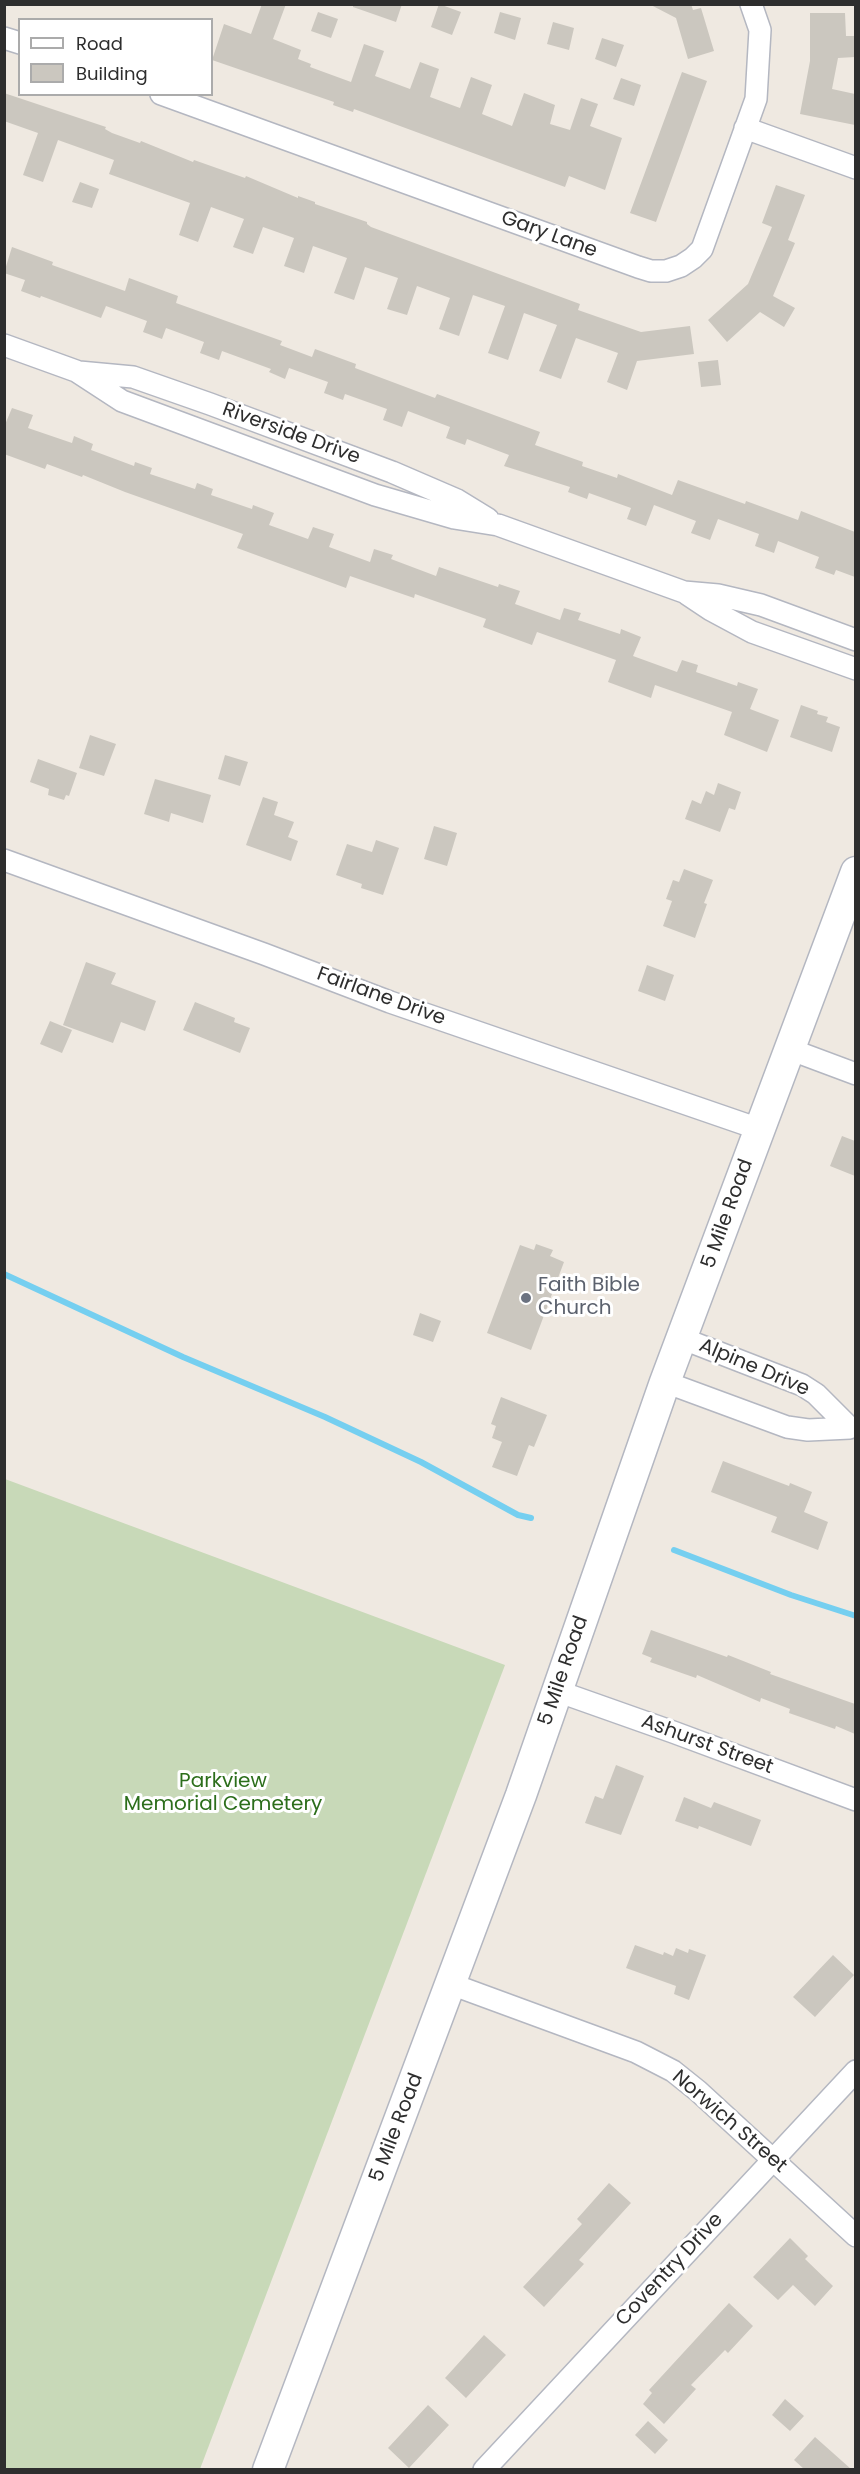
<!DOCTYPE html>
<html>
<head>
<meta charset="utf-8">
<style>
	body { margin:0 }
	#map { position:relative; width:860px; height:2474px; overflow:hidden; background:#efe9e1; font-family:Poppins,sans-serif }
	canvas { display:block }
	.frame { position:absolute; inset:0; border:6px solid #2e2e2e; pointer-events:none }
	.legend { position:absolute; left:18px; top:18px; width:195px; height:78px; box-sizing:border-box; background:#fff; border:2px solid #ababab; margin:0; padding:8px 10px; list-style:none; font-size:18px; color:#2e2e2e }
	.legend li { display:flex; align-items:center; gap:12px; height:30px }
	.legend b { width:30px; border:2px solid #ababab }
</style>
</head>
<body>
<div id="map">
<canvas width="860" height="2474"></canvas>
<div class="frame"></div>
<ul class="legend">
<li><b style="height:8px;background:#fff"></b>Road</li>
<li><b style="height:16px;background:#cbc7bf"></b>Building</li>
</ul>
</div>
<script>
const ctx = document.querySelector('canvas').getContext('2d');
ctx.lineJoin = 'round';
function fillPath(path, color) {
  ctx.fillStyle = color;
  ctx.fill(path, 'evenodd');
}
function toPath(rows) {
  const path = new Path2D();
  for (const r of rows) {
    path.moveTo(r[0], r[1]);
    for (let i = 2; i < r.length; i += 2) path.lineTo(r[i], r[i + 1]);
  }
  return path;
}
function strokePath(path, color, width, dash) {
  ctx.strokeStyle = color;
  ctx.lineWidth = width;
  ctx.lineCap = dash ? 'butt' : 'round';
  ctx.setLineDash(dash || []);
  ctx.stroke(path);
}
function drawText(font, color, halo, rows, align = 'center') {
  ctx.font = font + ' Poppins,sans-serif';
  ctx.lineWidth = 6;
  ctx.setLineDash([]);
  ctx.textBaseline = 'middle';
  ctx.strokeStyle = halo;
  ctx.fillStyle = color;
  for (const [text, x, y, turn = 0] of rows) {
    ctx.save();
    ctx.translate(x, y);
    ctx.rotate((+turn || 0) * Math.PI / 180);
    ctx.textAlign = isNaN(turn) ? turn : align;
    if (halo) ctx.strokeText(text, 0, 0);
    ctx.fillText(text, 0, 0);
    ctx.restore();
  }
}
const cemetery = toPath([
	[5,1479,505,1665,200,2469,5,2469]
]);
const stream = toPath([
	[4,1274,183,1357,325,1417,421,1462,518,1515,531,1518],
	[674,1550,791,1595,856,1616]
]);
const building = toPath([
	[262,4,286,4,273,39,301,50,298,59,311,64,310,67,351,82,364,44,384,51,375,76,410,89,420,62,439,69,430,97,460,108,471,77,492,85,482,114,512,126,524,93,555,105,550,124,570,130,581,98,598,104,590,126,622,138,605,190,569,176,565,187,354,109,353,112,333,105,334,102,212,60,224,24,251,34],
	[353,4,402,4,396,22,353,7],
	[439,4,461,12,452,35,431,27],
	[649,4,691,4,693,10,701,8,714,51,688,59,676,18],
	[318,12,338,19,331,38,311,31],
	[500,12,521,18,515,40,494,33],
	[810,13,845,13,846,36,855,36,855,57,838,58,832,89,855,94,855,125,800,114,810,61],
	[553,22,574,28,569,50,547,44],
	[602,38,624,45,616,67,595,59],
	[682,72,707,81,656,222,630,213],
	[621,78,641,85,634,106,613,99],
	[4,93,106,127,105,129,112,133,140,143,141,141,193,162,194,160,245,178,246,176,298,198,298,196,315,202,315,204,367,222,367,224,371,227,580,304,578,310,641,332,690,326,694,354,637,361,627,390,607,382,618,353,576,338,561,379,539,371,557,325,524,313,508,360,488,353,505,306,473,295,459,336,439,329,450,298,417,286,407,315,387,309,398,278,365,267,354,300,334,293,347,258,313,246,304,273,284,266,294,238,263,227,253,254,233,247,244,219,211,207,198,242,179,235,190,203,109,174,114,160,58,140,43,182,23,175,38,133,4,121],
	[80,182,99,189,92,208,72,202],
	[776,185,805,195,788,240,795,243,773,296,795,308,784,327,760,312,727,342,708,320,748,284,772,227,762,223],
	[12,247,53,262,52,265,125,291,129,278,178,296,176,303,282,341,280,345,312,357,315,349,356,364,355,368,435,398,437,394,540,432,535,445,583,462,582,466,617,478,618,474,672,495,678,480,745,504,746,501,798,520,801,511,855,532,855,577,836,570,834,575,815,568,819,557,778,541,774,553,755,546,759,534,718,519,710,540,691,533,696,521,654,505,646,526,627,519,631,508,589,493,587,499,568,492,570,487,504,466,509,455,467,439,465,445,446,438,450,427,408,411,402,427,383,420,387,409,345,394,343,400,324,393,328,382,289,368,285,379,269,372,271,369,222,351,219,360,200,353,204,342,166,328,162,339,143,332,147,321,106,306,101,318,41,296,40,298,21,291,25,280,4,273],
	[718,360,721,385,701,387,698,362],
	[12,408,33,415,28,428,72,443,74,436,93,444,91,450,134,466,135,462,152,468,150,474,195,489,197,483,213,489,211,495,252,509,253,505,274,513,269,525,308,539,313,527,334,534,329,547,370,562,374,549,393,555,391,559,436,576,439,567,498,587,499,584,520,591,515,604,560,620,564,608,581,613,578,620,620,634,621,629,641,637,633,656,677,672,682,660,698,665,696,672,737,686,738,682,758,689,750,709,779,720,767,752,724,735,732,712,655,685,651,698,608,682,616,660,537,632,532,645,483,627,486,619,415,594,414,598,350,576,346,588,237,548,243,534,125,492,83,475,82,477,47,464,45,469,4,454,4,427],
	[801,705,818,711,817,714,828,717,826,722,840,727,832,752,790,737],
	[90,735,116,744,104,776,79,768],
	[225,755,248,762,240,786,218,779],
	[38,759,77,773,69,796,66,795,64,800,48,795,49,789,30,782],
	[155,779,211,795,203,823,171,813,169,822,144,814],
	[718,783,741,792,735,810,729,808,720,832,685,819,692,800,701,804,706,791,714,795],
	[263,797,278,802,274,815,294,822,288,837,298,841,291,861,246,845],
	[434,826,457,833,447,866,424,859],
	[376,840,399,848,383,895,361,888,362,884,336,875,347,844,372,852],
	[684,869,713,880,704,903,707,904,695,938,663,926,672,901,666,899,673,880,679,882],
	[86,962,116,973,111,984,156,1001,145,1031,121,1022,113,1043,63,1025],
	[647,965,674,975,665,1001,638,991],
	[195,1002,235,1018,234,1022,250,1028,240,1053,183,1030],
	[50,1021,72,1030,62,1053,40,1044],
	[842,1136,855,1141,855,1176,830,1166],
	[536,1244,553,1250,550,1256,564,1262,531,1350,487,1333,520,1245,534,1250],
	[420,1313,441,1321,433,1342,413,1335],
	[501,1397,547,1415,534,1447,529,1445,517,1476,492,1467,502,1442,492,1438,496,1426,491,1424],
	[723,1461,789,1486,790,1483,812,1492,804,1512,828,1522,818,1550,771,1532,777,1517,711,1492],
	[651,1630,727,1657,728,1655,771,1672,770,1674,855,1704,855,1734,836,1726,835,1729,789,1713,790,1709,761,1698,760,1702,697,1675,696,1678,650,1662,652,1658,642,1654],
	[616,1765,644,1776,621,1835,585,1823,595,1796,603,1799],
	[684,1797,711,1808,714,1802,761,1820,751,1846,699,1826,698,1829,675,1821],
	[635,1945,663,1955,664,1952,673,1956,676,1948,688,1953,689,1949,706,1955,689,2000,674,1994,676,1986,626,1968],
	[833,1955,854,1975,815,2017,793,1997],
	[609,2183,631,2203,579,2260,584,2264,544,2307,523,2287,582,2224,577,2219],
	[790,2238,808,2256,805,2259,833,2286,815,2306,793,2285,778,2300,753,2277],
	[729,2303,753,2326,728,2353,725,2350,691,2385,696,2389,664,2424,643,2404,652,2393,649,2390],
	[484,2335,506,2355,466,2398,445,2378],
	[785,2399,804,2416,790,2431,772,2415],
	[428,2405,449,2425,409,2468,388,2448],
	[648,2421,668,2440,655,2454,635,2435],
	[815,2437,851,2469,804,2469,794,2460]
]);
const minor = toPath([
	[4,38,20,43],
	[161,94,638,267,651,271,666,271,681,266,693,258,702,249,756,99,760,30,751,4],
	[745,128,856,168],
	[4,345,76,371,122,401,375,495,454,518,498,525,684,592,718,595,761,605,856,640],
	[79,372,133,377,210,404,392,472,457,500,488,519],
	[687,594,711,610,752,632,856,669],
	[4,860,264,954,390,1002,759,1129],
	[789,1049,856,1074],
	[665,1382,787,1427,808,1430,850,1428,816,1394,802,1385,681,1338],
	[557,1691,673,1732,856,1800],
	[451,1984,636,2052,673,2071,698,2091,856,2236],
	[484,2470,856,2071]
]);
const secondary = toPath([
	[268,2470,521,1795,665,1382,856,872]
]);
const markers = [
	[526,1298,6,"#6b7280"]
];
const streetNames = [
	["Gary Lane",549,235,20],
	["Riverside Drive",291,434,20],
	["Fairlane Drive",381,997,20],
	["5 Mile Road",728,1214,-70],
	["Alpine Drive",754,1368,23],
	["5 Mile Road",564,1671,-71],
	["Ashurst Street",707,1745,20],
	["Norwich Street",729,2122,41],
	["5 Mile Road",397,2128,-69],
	["Coventry Drive",670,2270,-47]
];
const worshipNames = [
	["Faith Bible",538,1286],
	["Church",538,1309]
];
const parkNames = [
	["Parkview",223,1782],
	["Memorial Cemetery",223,1805]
];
fillPath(cemetery, '#c8d9b8');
strokePath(stream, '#75cff0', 6);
fillPath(building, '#cbc7bf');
strokePath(minor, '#b4b7c1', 24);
strokePath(secondary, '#b4b7c1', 33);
strokePath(minor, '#fff', 21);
strokePath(secondary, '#fff', 30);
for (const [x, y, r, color] of markers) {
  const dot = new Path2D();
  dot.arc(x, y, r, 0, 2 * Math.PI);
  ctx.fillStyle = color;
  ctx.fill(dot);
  strokePath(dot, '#fff', 2);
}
drawText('20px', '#2e2e2e', '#fff', streetNames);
drawText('20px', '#5b616d', '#fff', worshipNames, 'left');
drawText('20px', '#2c6e1b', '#fff', parkNames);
</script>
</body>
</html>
